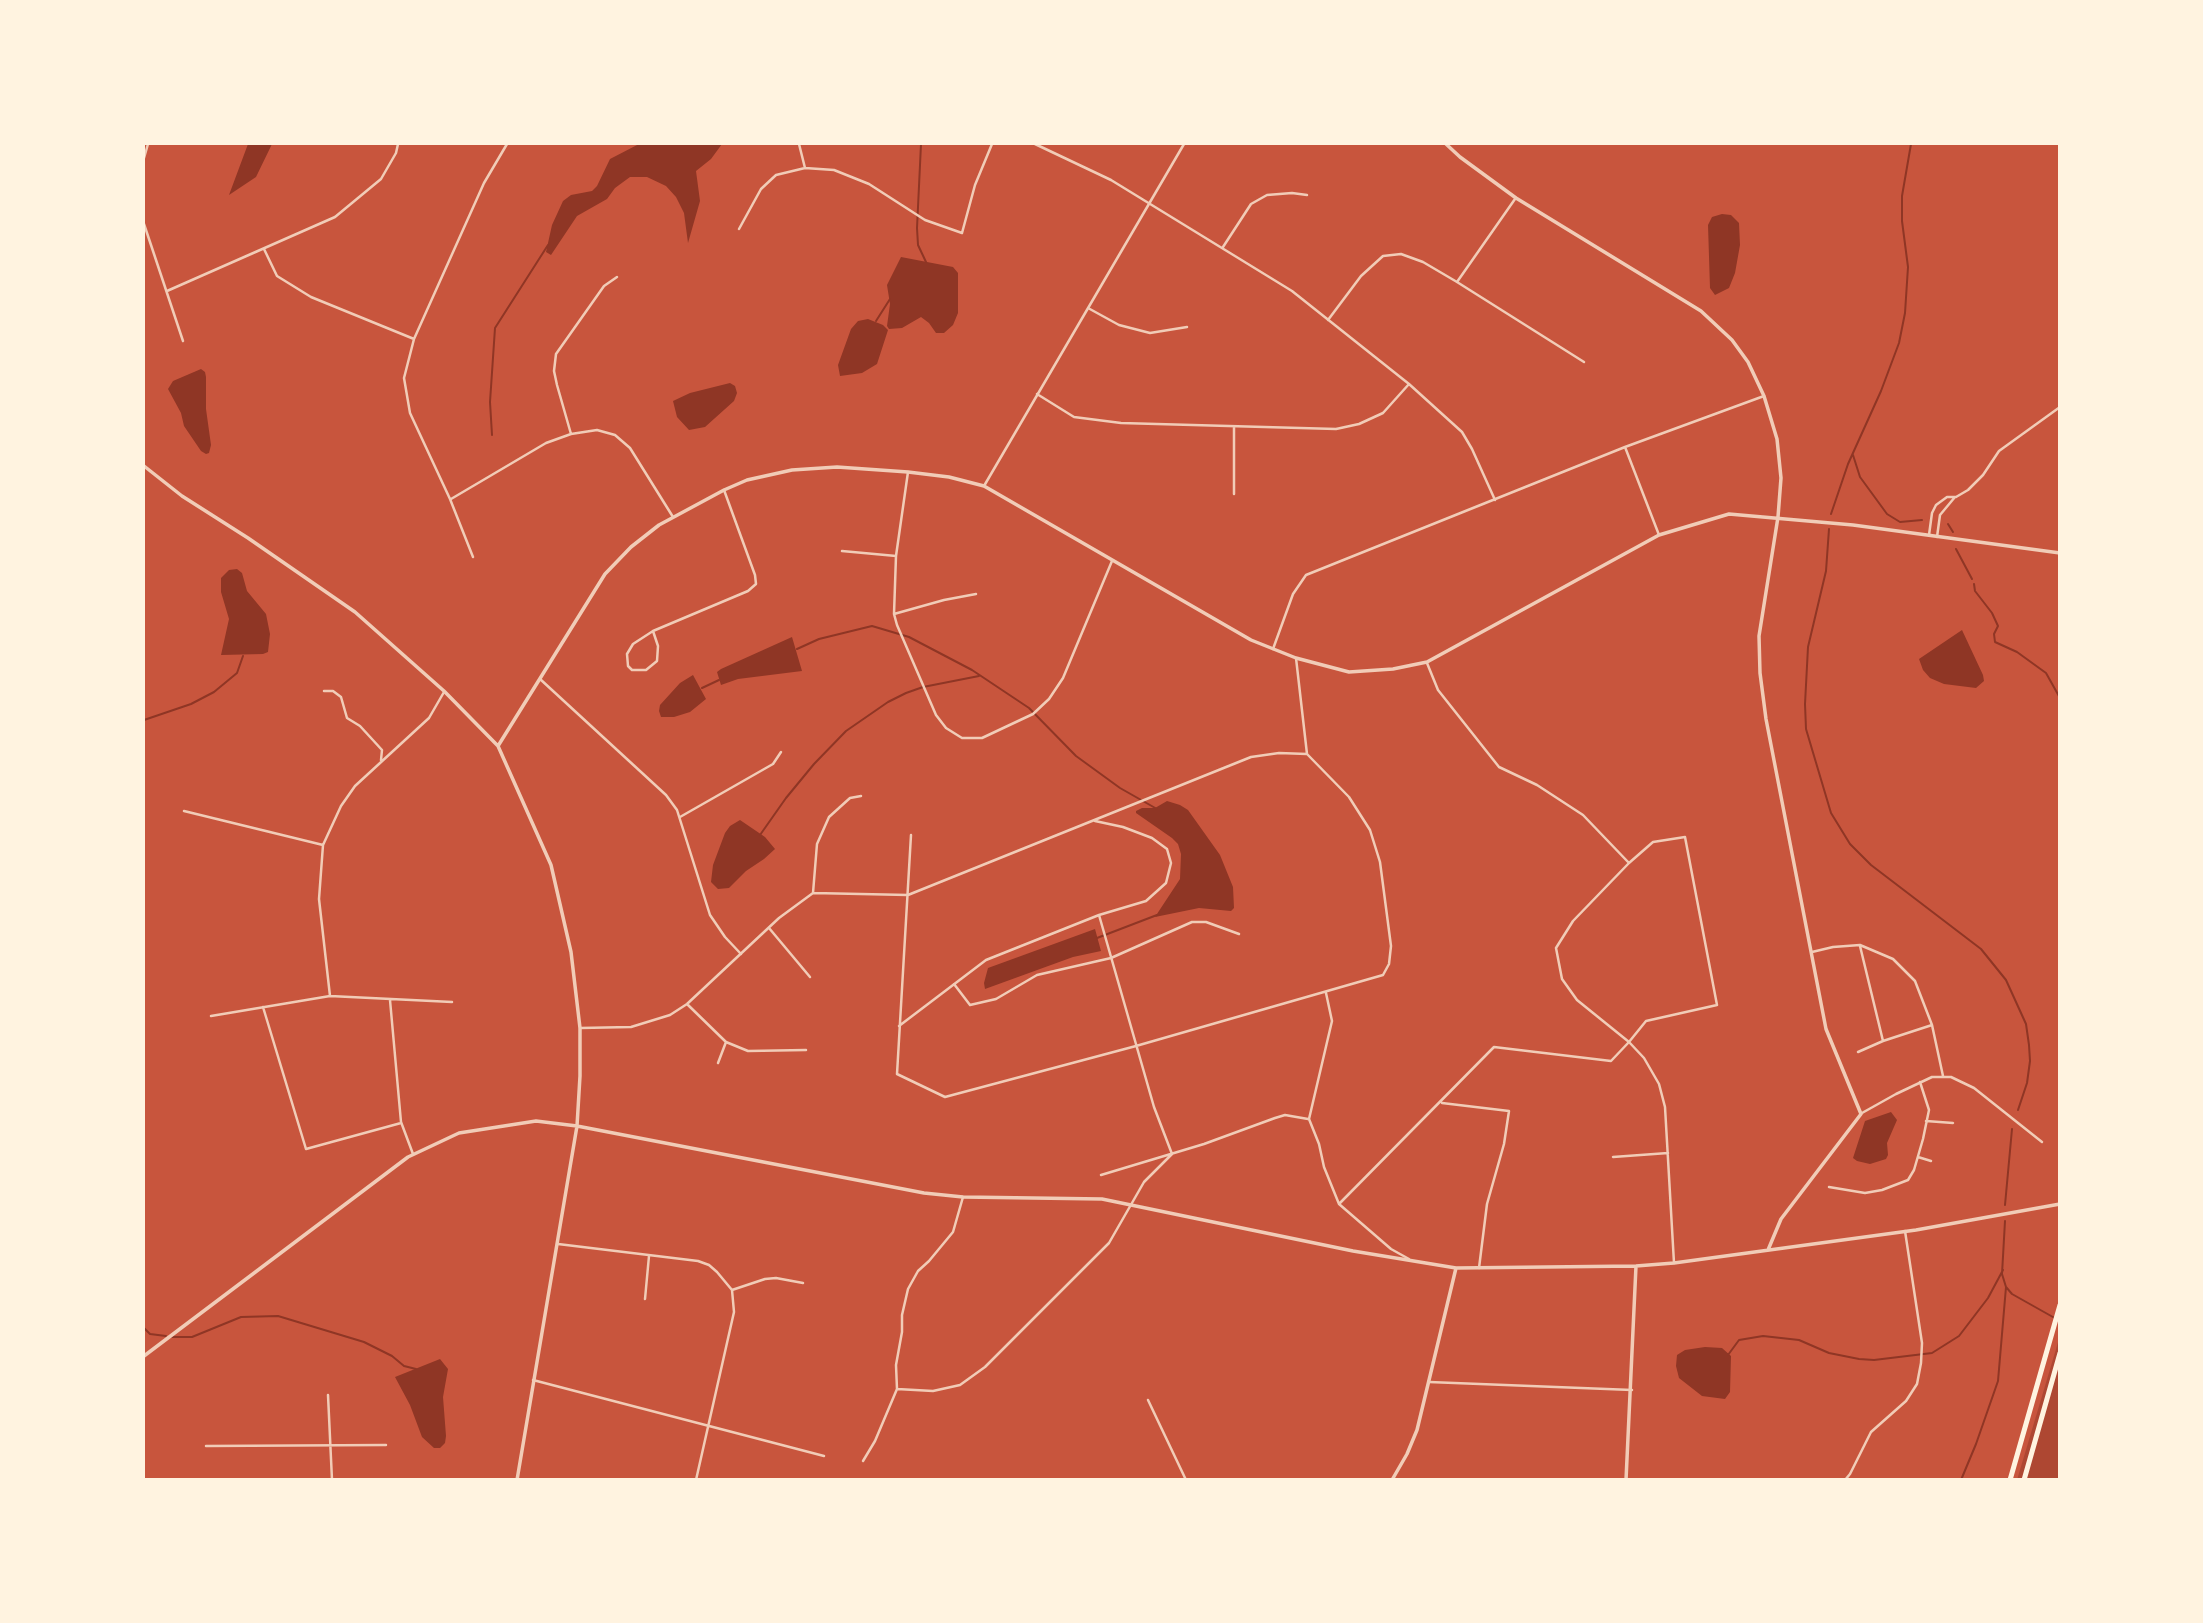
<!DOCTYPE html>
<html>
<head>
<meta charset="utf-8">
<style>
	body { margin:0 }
	#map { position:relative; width:2203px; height:1623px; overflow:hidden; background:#c8553d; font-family:Barlow,sans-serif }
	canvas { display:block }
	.frame { position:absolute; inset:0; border:145px solid #fff3e0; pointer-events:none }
</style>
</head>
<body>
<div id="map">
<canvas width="2203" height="1623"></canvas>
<div class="frame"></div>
</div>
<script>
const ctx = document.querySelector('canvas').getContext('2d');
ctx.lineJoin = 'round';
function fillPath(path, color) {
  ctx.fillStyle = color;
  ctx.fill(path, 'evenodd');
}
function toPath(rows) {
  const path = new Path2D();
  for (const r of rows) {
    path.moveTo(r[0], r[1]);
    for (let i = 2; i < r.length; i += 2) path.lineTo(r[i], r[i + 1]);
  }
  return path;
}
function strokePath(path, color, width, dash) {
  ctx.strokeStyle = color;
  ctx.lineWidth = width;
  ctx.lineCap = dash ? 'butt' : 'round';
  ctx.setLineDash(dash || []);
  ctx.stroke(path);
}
const green = toPath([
	[2059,1339,2059,1479,2017,1480]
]);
const water = toPath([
	[248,144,272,144,256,177,229,195],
	[639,144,722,144,711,159,696,171,700,201,688,243,684,213,676,197,666,186,647,177,630,177,615,188,607,199,577,216,551,255,546,252,552,225,563,201,571,195,592,191,597,186,610,159],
	[1722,214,1731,215,1739,223,1740,245,1735,273,1729,288,1715,295,1710,288,1708,225,1712,217],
	[901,257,953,267,958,273,958,313,953,325,944,333,936,333,929,323,921,317,902,328,889,329,887,326,890,304,887,285],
	[868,319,883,325,888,330,877,364,862,373,840,376,838,365,851,329,858,321],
	[201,369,205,372,206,377,206,409,211,445,209,453,206,454,201,451,184,426,181,413,168,389,173,381],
	[730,383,735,386,737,393,734,401,705,427,689,430,677,417,673,401,690,393],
	[237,569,242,573,247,591,266,614,270,634,268,652,263,654,221,655,229,619,221,592,221,578,229,570],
	[1962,630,1983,675,1984,681,1976,688,1944,684,1930,678,1923,670,1919,659],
	[792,637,802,671,738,679,721,685,717,672,721,669],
	[693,675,706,699,690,712,674,717,661,717,659,711,660,705,680,683],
	[1167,801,1180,805,1188,810,1220,855,1233,887,1234,908,1231,911,1199,908,1155,917,1180,879,1181,854,1178,844,1172,838,1136,813,1136,811,1142,808,1155,808],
	[740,820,765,837,775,849,764,859,746,871,729,888,718,889,711,882,713,865,725,833,730,826],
	[1095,929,1101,951,1073,957,985,989,984,983,988,968],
	[1891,1112,1897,1120,1887,1143,1888,1155,1886,1159,1870,1164,1857,1161,1853,1158,1865,1121],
	[1705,1347,1722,1348,1731,1356,1730,1392,1725,1399,1702,1396,1679,1378,1676,1366,1677,1355,1685,1350],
	[440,1359,448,1369,443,1397,446,1436,445,1443,440,1448,434,1448,422,1437,410,1405,395,1377]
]);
const stream = toPath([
	[921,144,917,228,918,245,926,262],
	[876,321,890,299],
	[492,435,490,402,495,328,548,245],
	[1853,455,1860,477,1887,514,1900,522,1922,520],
	[1831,514,1848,464,1881,391,1899,343,1905,313,1908,267,1902,221,1902,196,1911,144],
	[1948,524,1953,532],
	[1829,529,1826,571,1808,647,1805,704,1806,729,1831,813,1850,844,1871,865,1981,949,2006,980,2026,1024,2029,1045,2030,1061,2027,1083,2018,1110],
	[1956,549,1972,579],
	[1974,584,1975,591,1992,613,1998,626,1994,634,1995,642,2017,652,2046,673,2060,698],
	[797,649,819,639,872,626,909,637,972,670,1029,708,1076,756,1120,788,1157,809],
	[702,688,719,680],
	[144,720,191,704,214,692,237,673,243,656],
	[760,835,786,798,814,764,846,731,888,702,906,693,923,687,979,676],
	[1097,938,1157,915],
	[2005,1205,2012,1129],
	[2005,1221,2002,1274,2006,1287,2012,1294,2060,1321],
	[144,1328,150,1334,166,1336],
	[172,1337,192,1337,241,1317,278,1316,364,1342,392,1356,404,1366,416,1369],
	[1728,1355,1739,1340,1763,1336,1799,1340,1829,1353,1859,1359,1874,1360,1932,1353,1959,1336,1988,1298,2003,1270],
	[1961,1480,1976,1444,1998,1381,2006,1287]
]);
const minor = toPath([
	[799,144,805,168],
	[1035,144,1111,180,1292,291,1409,384,1462,432,1472,449,1495,500],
	[144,158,148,144],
	[144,224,183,341],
	[739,229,761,189,776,175,805,168,834,170,869,184,925,220,962,233,975,185,992,144],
	[1223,247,1251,204,1267,195,1292,193,1307,195],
	[264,249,277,276,311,297,414,339],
	[1457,282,1515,199],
	[167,291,335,217,381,179,396,153,398,144],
	[1088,308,1119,325,1150,333,1187,327],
	[1328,320,1361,276,1383,256,1401,254,1423,262,1457,282,1584,362],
	[1037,394,1074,417,1121,423,1336,429,1359,424,1383,413,1409,384],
	[571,434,557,385,554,371,556,354,604,286,617,277],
	[1625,447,1659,535],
	[908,472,896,556,894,614,897,625,936,715,946,728,962,738,982,738,1033,714,1049,699,1063,678,1112,561],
	[984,486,1184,144],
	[1234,494,1234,427],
	[451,499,546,443,571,434,597,430,615,435,630,448,673,517],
	[1929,535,1932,513,1936,505,1947,497,1956,497,1968,490,1983,475,1999,451,2060,407],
	[1937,537,1940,515,1955,497],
	[842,551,896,556],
	[473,557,450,499,410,413,404,378,414,339,484,183,507,144],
	[894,614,944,600,976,594],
	[653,631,748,591,756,584,755,575,724,490],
	[653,631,658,646,657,661,646,670,632,670,628,666,627,654,633,644,653,631],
	[1273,649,1293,594,1306,575,1625,447,1764,396],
	[1427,663,1438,690,1499,767,1537,785,1583,815,1629,863],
	[540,679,666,795,677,810,710,915,725,937,741,954],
	[324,691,333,691,341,697,347,718,360,726,382,750,381,760],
	[184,811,323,845],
	[680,817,773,764,781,752],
	[911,835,897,1074,945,1097,1136,1046,1383,975,1389,964,1391,946,1380,862,1370,830,1349,797,1307,754,1296,658],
	[813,893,817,844,829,817,850,798,861,796],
	[769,928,810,977],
	[1860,946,1883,1041],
	[1812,952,1833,947,1860,945,1893,959,1915,981,1932,1025,1943,1076],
	[954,984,970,1005,996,999,1037,975,1111,958,1192,922,1206,922,1239,934],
	[1326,993,1332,1021,1309,1119,1319,1144,1324,1167,1339,1204,1391,1249,1409,1259],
	[330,996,319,899,323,845,341,806,355,786,429,718,444,692],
	[390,1000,401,1122,413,1154],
	[687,1004,726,1042,748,1051,806,1050],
	[263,1007,306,1149,401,1123],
	[211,1016,330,996,452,1002],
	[899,1026,986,960,1099,915,1146,901,1166,883,1171,863,1167,849,1152,838,1123,827,1095,821],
	[580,1028,631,1027,670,1015,687,1004,779,918,813,893,908,895,1251,757,1279,753,1307,754],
	[1858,1052,1883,1041,1932,1025],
	[718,1063,726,1042],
	[1442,1103,1509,1111,1504,1144,1487,1204,1479,1268],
	[1862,1113,1896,1094,1932,1077,1951,1077,1974,1088,2042,1142],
	[1926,1121,1953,1123],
	[1613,1157,1668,1153],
	[1918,1157,1931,1161],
	[1101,1175,1204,1144,1275,1118,1285,1115,1308,1119],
	[1829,1187,1865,1193,1882,1190,1908,1180,1914,1170,1923,1139,1929,1110,1920,1082],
	[1339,1204,1494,1047,1611,1061,1629,1042,1646,1021,1717,1005,1685,837,1653,842,1629,863,1573,921,1556,948,1562,979,1577,1000,1629,1042,1644,1058,1659,1084,1665,1107,1674,1263],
	[558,1244,698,1261,709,1265,717,1272,732,1290,734,1312,696,1480],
	[732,1290,765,1279,776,1278,803,1283],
	[645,1299,649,1256],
	[533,1380,824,1456],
	[1429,1382,1632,1390],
	[897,1389,933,1391,960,1385,985,1367,1109,1243,1144,1182,1172,1154,1154,1107,1099,915],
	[328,1395,332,1480],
	[1148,1400,1186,1480],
	[206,1446,386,1445],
	[863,1461,875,1441,897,1389,896,1365,902,1332,902,1315,908,1289,918,1271,929,1261,953,1232,963,1197],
	[1845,1480,1850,1474,1871,1432,1906,1401,1917,1384,1921,1363,1922,1343,1905,1231]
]);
const tertiary = toPath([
	[1446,144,1460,157,1516,198,1701,311,1732,340,1748,362,1764,396,1777,439,1781,478,1778,517,1759,636,1760,673,1766,719,1826,1029,1861,1114,1781,1219,1768,1250],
	[144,466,182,496,248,538,355,612,444,691,498,746,551,865,571,952,580,1028,580,1076,577,1126,517,1480],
	[498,746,605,574,631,547,659,525,724,490,747,480,792,470,837,467,908,472,949,477,984,486,1251,640,1296,658,1349,672,1393,669,1427,662,1659,535,1729,514,1853,525,2060,553],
	[144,1356,408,1157,459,1133,536,1121,577,1126,924,1193,963,1197,1102,1199,1353,1251,1456,1268,1636,1266,1674,1263,1916,1230,2060,1204],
	[1392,1480,1407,1454,1417,1430,1456,1268],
	[1626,1480,1636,1266]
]);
const motorway = toPath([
	[2010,1480,2060,1305],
	[2024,1480,2060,1353]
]);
fillPath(green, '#ae4732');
fillPath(water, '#8f3625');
strokePath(stream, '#8f3625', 2);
strokePath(minor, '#f1ccb7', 2.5);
strokePath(tertiary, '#f1ccb7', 3.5);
strokePath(motorway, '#fff3e0', 5);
</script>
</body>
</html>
